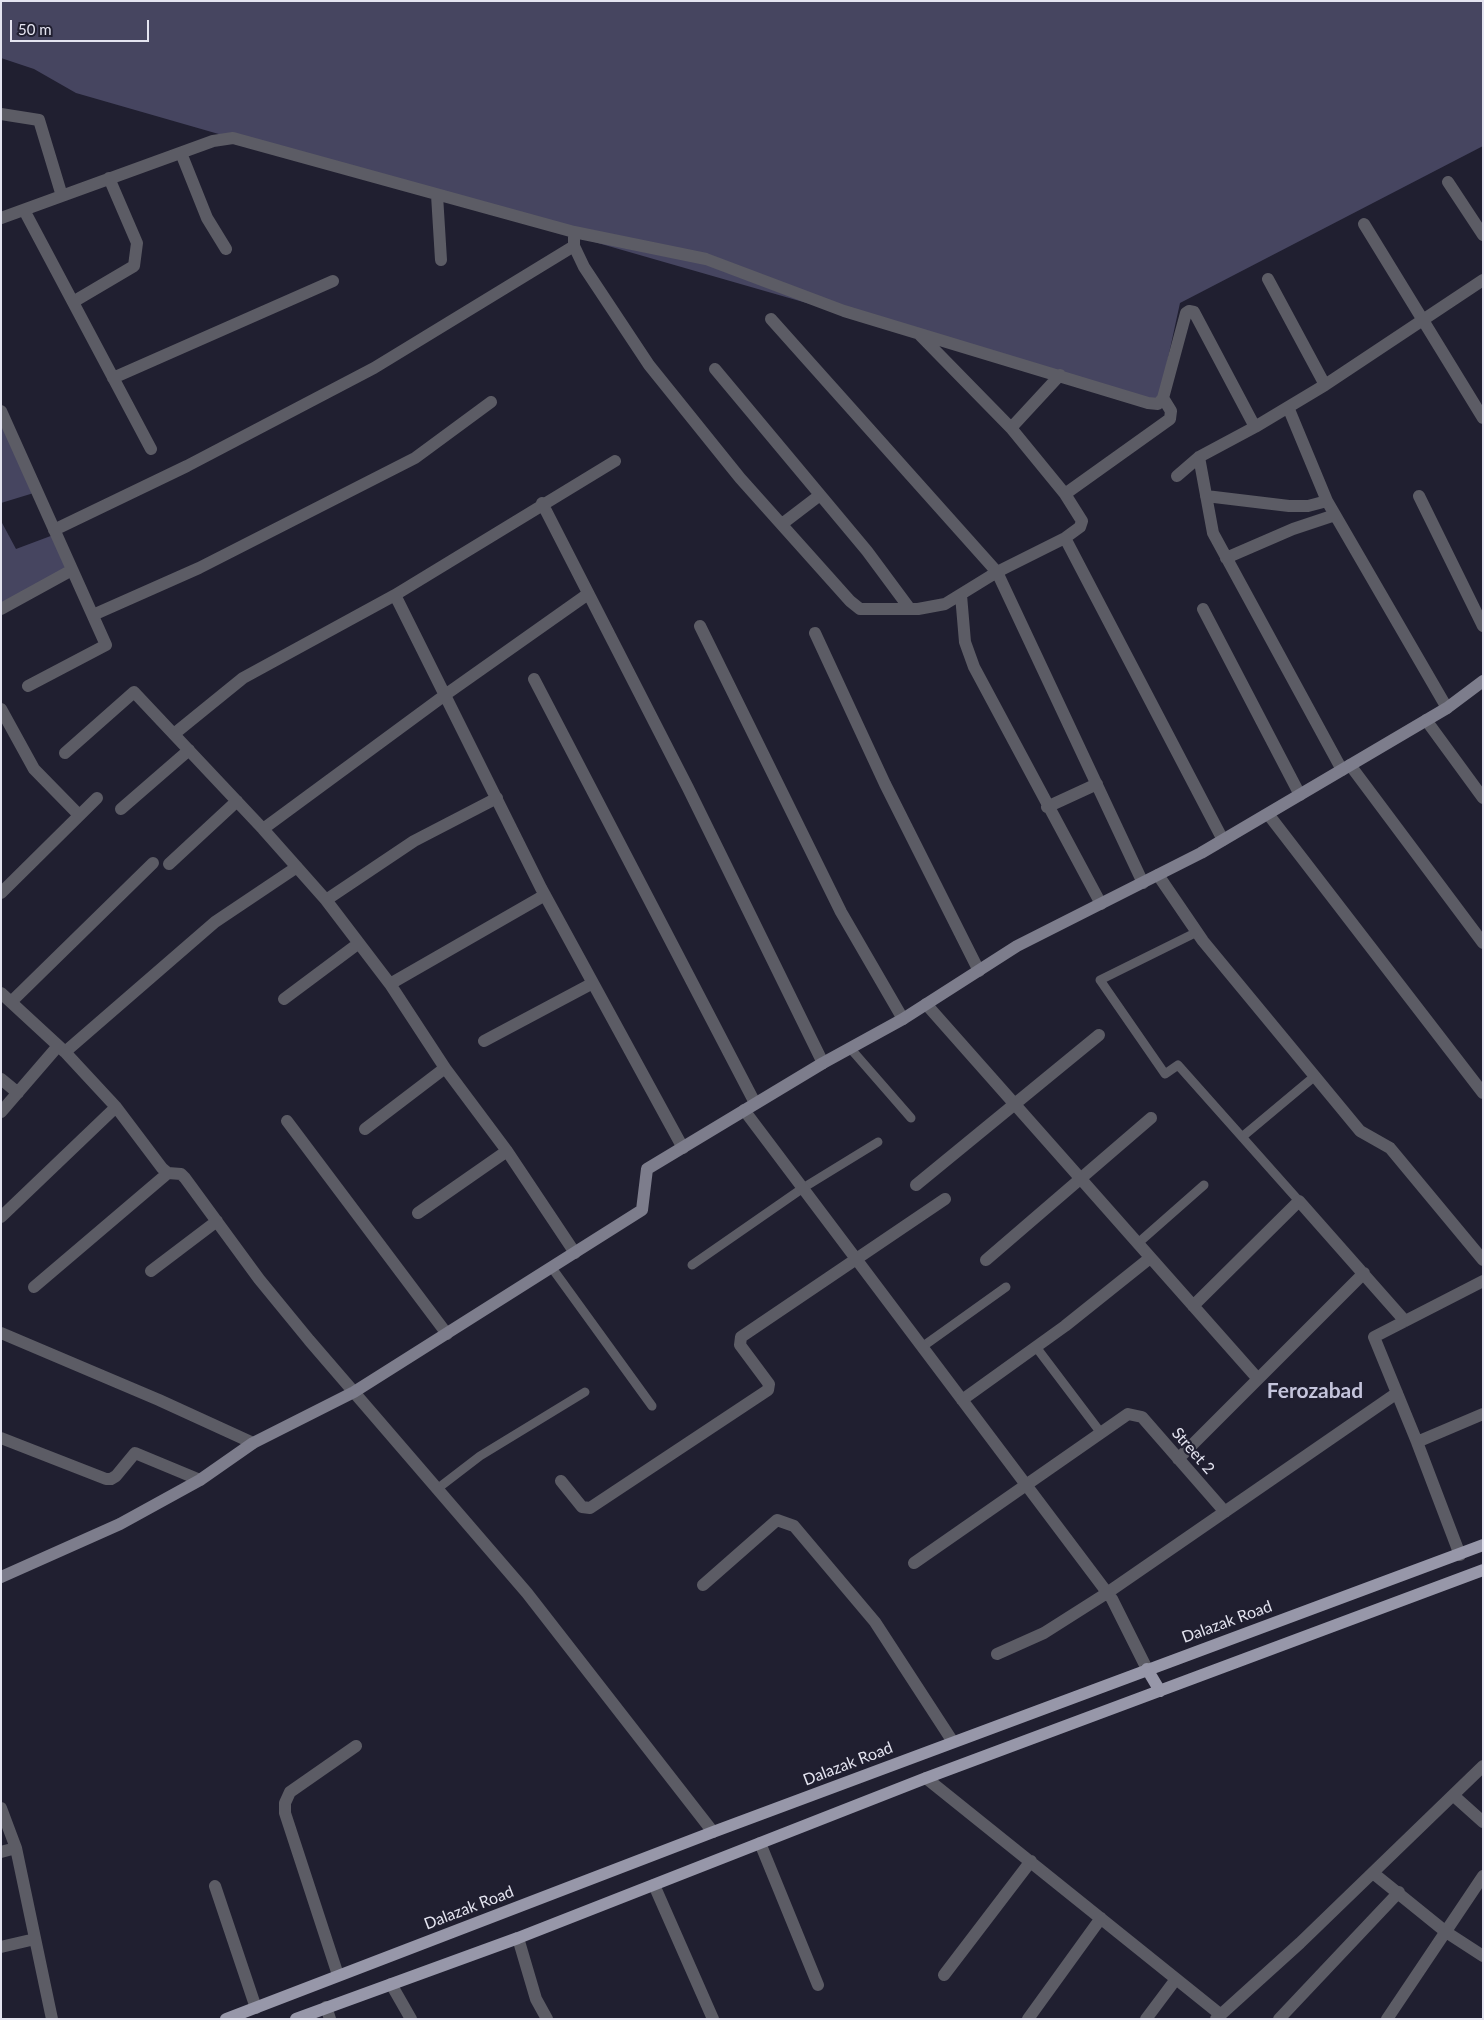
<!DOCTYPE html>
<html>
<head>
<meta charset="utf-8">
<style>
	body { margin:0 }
	#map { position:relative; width:1484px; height:2020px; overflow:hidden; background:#201f30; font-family:Lato,sans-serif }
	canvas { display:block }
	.frame { position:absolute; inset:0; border:2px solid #e4e4f0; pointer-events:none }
	.scale { position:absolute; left:10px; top:20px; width:139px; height:22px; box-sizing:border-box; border:2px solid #e4e4f0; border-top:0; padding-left:6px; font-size:15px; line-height:18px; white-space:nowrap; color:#e4e4f0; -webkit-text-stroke:4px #201f30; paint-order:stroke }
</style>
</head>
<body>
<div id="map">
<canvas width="1484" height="2020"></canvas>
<div class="frame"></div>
<div class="scale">50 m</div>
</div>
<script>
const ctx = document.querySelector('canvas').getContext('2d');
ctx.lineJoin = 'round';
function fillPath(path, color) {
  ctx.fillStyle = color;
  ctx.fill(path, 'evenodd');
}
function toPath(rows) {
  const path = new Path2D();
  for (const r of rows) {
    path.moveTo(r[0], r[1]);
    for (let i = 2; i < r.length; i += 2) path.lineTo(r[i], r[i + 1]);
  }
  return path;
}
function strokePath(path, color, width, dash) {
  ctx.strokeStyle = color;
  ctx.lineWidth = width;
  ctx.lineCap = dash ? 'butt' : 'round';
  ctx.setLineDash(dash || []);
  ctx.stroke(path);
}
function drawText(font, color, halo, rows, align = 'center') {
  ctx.font = font + ' Lato,sans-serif';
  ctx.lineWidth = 4.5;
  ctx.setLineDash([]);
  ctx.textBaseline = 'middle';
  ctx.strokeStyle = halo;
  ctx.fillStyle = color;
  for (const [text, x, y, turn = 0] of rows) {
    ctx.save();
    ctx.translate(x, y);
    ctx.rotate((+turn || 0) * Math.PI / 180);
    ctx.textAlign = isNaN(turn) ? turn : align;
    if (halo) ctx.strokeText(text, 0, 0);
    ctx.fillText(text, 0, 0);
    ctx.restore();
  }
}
const green = toPath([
	[1,1,1483,1,1483,146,1180,303,1158,404,76,93,34,69,1,58],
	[1,411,37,492,1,503],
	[1,521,16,549,56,534,69,573,1,609]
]);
const lane = toPath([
	[1197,932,1100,980,1165,1074,1178,1065,1299,1201],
	[850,1048,911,1118],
	[1242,1137,1315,1076],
	[1137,1244,1204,1185],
	[692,1265,803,1188,878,1142],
	[552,1268,652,1406],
	[922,1347,1006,1287],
	[1036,1347,1101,1433],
	[437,1489,480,1456,585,1392]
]);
const street = toPath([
	[1,114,39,120,62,196],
	[181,153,207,218,226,249],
	[1448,182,1483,235],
	[437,195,441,260],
	[24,210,151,449],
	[1,218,213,141,233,138,574,232,706,259,844,311,1148,403,1158,404,1163,398,1186,313,1189,311,1194,312,1255,427],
	[1364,224,1483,418],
	[574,232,574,246,584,267,649,365,740,478,850,601,860,609,918,609,945,604,997,572,1065,538,1080,527,1082,521,1065,494,1011,428,919,334],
	[1268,279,1325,385],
	[73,302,134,266,137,243,109,178],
	[771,319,997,572,1143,883],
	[715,369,867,551,910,609],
	[113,378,333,281],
	[1288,407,1327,501,1447,708],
	[1,411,106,645,28,686],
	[1011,428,1060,375],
	[1199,457,1213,533,1342,770],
	[1177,476,1199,457,1255,427,1325,385,1483,280],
	[1065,494,1170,419,1171,411,1163,398],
	[1206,496,1289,506,1308,506,1327,501],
	[1419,496,1483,626],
	[542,503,688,788,823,1063],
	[782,524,820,495],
	[54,530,187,466,374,368,574,246],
	[1065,538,1223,840],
	[1226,558,1293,529,1335,515],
	[395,595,541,888,683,1148],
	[961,595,965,642,974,667,1101,904],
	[1,609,72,570],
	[1203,609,1300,795],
	[93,615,199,568,415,458,491,402],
	[700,626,841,912,903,1019],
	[815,633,885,784,979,971],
	[534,679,755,1103],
	[1,709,34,769,79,815],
	[1426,720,1483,798],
	[174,734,243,678,395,595,615,461],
	[65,753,134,692,263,829,326,900,390,984,445,1068,507,1151,575,1253],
	[1350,765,1483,943],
	[1047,807,1097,784],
	[121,809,189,750],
	[1268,814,1483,1093],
	[263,829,445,695,588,594],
	[169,864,237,801],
	[1158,875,1203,941,1360,1131,1390,1148,1483,1260],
	[1,893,97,798],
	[326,900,414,841,497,798],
	[390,984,545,895],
	[1,993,65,1052,116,1107,162,1168,168,1173,181,1174,185,1178,259,1279,309,1340,527,1593,713,1832],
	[284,999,359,943],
	[11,1002,153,863],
	[926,1004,1258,1379],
	[484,1041,593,983],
	[65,1052,215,922,297,867],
	[1,1079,18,1093],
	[744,1110,1112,1599,1147,1669],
	[1,1112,58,1046],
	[287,1121,447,1334],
	[365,1129,445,1068],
	[916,1185,1099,1035],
	[418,1213,507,1151],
	[1,1217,116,1107],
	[986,1260,1151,1118],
	[151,1271,217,1221],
	[34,1287,168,1173],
	[1193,1306,1299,1201,1405,1321],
	[1,1333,159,1400,253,1443],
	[962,1400,1065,1326,1150,1258],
	[1,1438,106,1479,111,1479,116,1476,135,1453,200,1480],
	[1417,1442,1483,1414],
	[1178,1459,1364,1273],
	[561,1481,582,1507,590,1508,768,1390,769,1384,740,1345,741,1337,945,1199],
	[1460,1555,1417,1442,1374,1337,1483,1281],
	[914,1563,1128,1414,1142,1417,1225,1512],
	[703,1585,777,1520,794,1526,875,1622,953,1742],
	[997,1654,1044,1633,1107,1593,1397,1393],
	[926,1778,1221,2015],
	[1454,1796,1483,1822],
	[1,1808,16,1848,52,2019],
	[760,1843,818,1985],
	[1,1852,16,1848],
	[1373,1873,1446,1932,1483,1956],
	[654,1885,713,2019],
	[215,1886,256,2008],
	[518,1938,536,1999,547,2019],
	[1,1947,35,1939],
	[338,1975,285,1813,285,1803,290,1792,356,1746],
	[944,1975,1031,1861],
	[391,1984,411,2019],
	[326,2007,330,2019],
	[1028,2019,1101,1918],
	[1146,2019,1176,1979],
	[1216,2019,1300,1943,1483,1766],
	[1279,2019,1399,1892],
	[1387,2019,1483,1876]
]);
const secondary = toPath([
	[1,1577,120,1524,200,1480,253,1443,354,1392,642,1210,647,1169,823,1063,903,1019,1017,946,1201,853,1447,708,1483,681]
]);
const primary = toPath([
	[1147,1669,1160,1691],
	[226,2019,713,1832,1483,1545],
	[296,2019,518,1938,926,1778,1483,1570]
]);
const streetNames = [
	["Street 2",1193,1451,49],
	["Dalazak Road",1227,1622,-20],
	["Dalazak Road",848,1764,-21],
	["Dalazak Road",469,1908,-21]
];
const districtNames = [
	["Ferozabad",1315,1391]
];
fillPath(green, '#464560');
strokePath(lane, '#5c5c65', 9);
strokePath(street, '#5c5c65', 12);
strokePath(secondary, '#7d7d8c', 12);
strokePath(primary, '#9797a9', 12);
drawText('16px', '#e4e4f0', '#201f30', streetNames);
drawText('bold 21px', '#c4c4db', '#201f30', districtNames);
</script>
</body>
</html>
